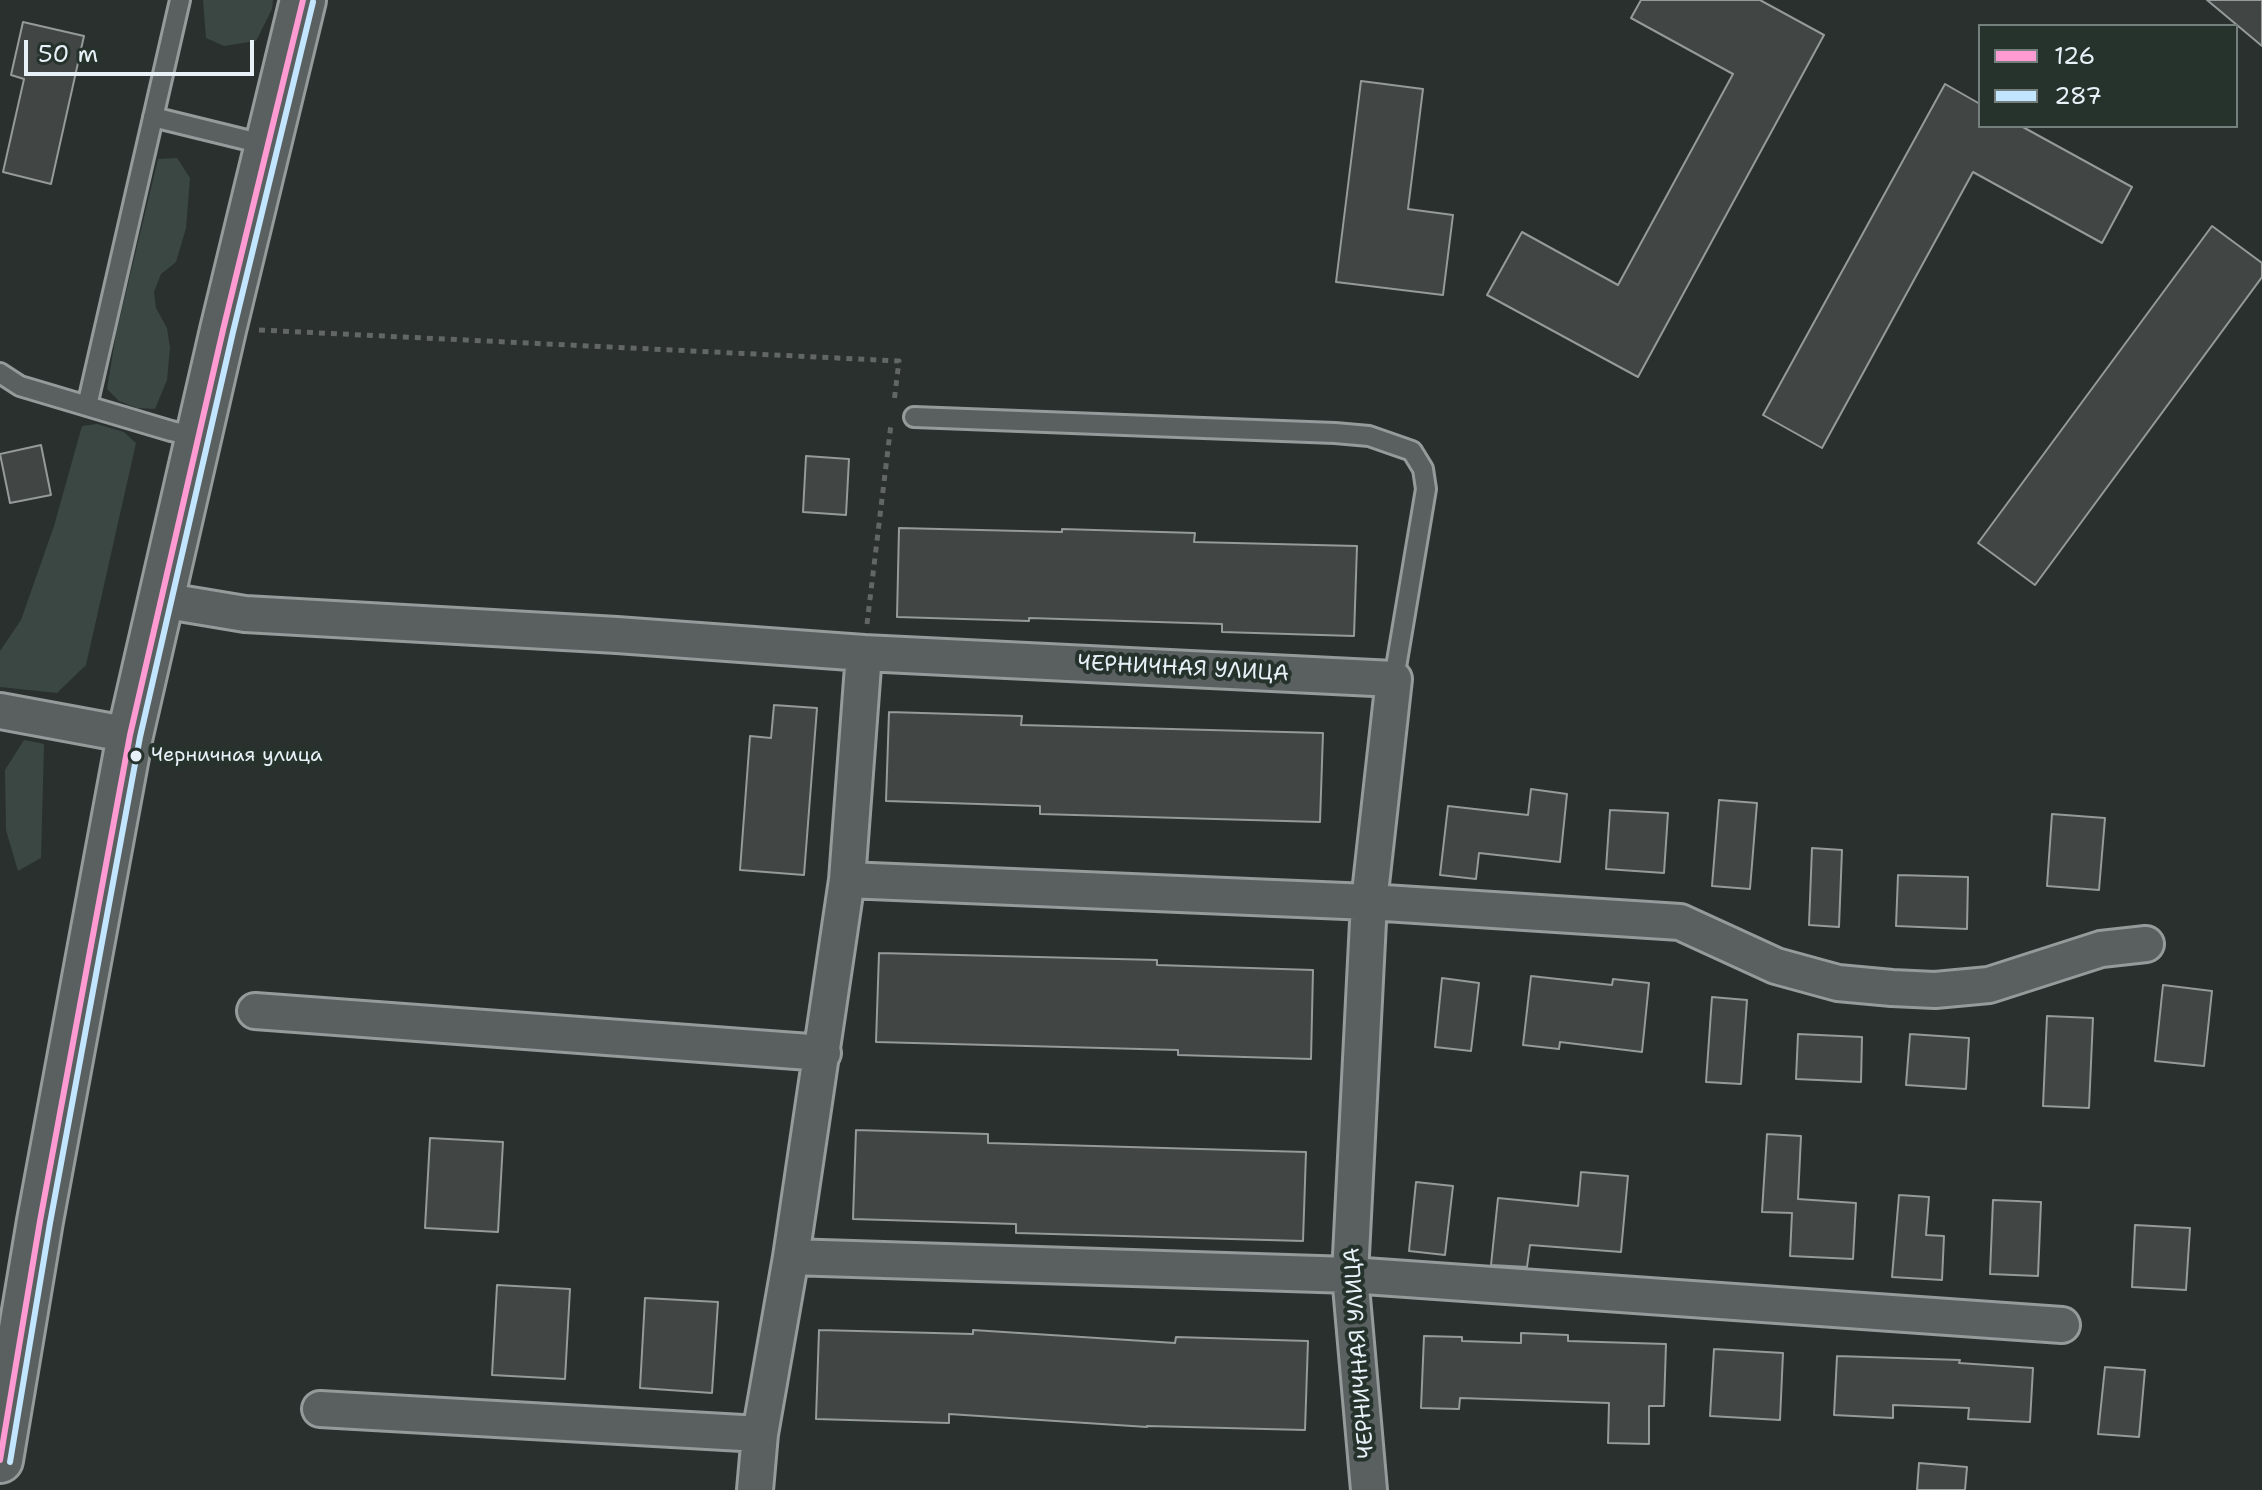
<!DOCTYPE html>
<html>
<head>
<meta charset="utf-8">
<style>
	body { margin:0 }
	#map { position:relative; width:2262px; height:1490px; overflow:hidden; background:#29302d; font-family:"Shantell Sans",sans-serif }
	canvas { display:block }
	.legend { position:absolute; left:1978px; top:24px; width:260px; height:104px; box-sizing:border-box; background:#26332d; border:2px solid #747f7e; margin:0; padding:10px 14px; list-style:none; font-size:24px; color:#e8f1f8 }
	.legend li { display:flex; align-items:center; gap:16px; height:40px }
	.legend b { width:40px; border:2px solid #747f7e }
	.scale { position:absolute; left:24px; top:40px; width:230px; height:36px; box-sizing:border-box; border:4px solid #e8f1f8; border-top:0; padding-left:10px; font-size:24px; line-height:28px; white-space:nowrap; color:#e8f1f8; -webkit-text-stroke:6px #26332d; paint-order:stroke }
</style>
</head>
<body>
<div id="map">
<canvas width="2262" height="1490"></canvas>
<ul class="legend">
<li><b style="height:10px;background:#ff9ad2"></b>126</li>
<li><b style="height:10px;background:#c2e6ff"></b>287</li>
</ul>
<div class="scale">50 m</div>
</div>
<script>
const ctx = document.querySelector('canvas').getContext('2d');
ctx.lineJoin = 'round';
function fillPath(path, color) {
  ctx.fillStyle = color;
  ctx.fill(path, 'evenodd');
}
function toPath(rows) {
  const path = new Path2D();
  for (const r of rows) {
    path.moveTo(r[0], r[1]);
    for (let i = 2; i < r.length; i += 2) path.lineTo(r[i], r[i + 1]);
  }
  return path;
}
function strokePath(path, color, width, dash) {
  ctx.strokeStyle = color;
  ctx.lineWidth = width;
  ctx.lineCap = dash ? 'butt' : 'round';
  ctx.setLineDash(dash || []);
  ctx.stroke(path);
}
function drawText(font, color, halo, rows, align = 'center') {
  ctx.font = font + ' "Shantell Sans",sans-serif';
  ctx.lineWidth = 8;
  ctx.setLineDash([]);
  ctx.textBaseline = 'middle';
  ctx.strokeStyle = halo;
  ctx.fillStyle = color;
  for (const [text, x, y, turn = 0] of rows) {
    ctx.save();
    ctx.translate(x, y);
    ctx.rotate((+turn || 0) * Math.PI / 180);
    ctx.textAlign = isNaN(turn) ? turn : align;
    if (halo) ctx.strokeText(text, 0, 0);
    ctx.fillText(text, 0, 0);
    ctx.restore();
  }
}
const green = toPath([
	[203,0,273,0,272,9,256,41,224,46,206,38],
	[177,158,190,178,186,228,176,262,161,274,154,292,156,308,167,328,170,348,167,380,155,409,137,408,119,401,107,389,116,334,158,159],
	[97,424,124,432,136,443,86,665,57,693,0,687,0,651,21,620,54,526,82,426],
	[24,740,44,744,41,858,18,871,6,830,5,770]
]);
const building = toPath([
	[1641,0,1760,0,1824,35,1638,377,1487,295,1522,232,1618,285,1733,74,1631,18,1641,0],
	[2207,0,2262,0,2262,46,2207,0],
	[23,22,84,36,51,184,3,172,24,79,11,75,23,22],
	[1361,81,1423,89,1408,209,1453,215,1443,295,1336,282,1361,81],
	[1945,84,1980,104,1980,126,2021,126,2132,187,2102,243,1973,172,1822,448,1763,415,1945,84],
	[2212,226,2262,263,2262,277,2035,585,1978,543,2212,226],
	[41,445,51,495,10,503,0,454,41,445],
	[806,456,849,459,846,515,803,512,806,456],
	[899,528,1062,532,1062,529,1195,533,1194,542,1357,546,1354,636,1222,632,1222,624,1029,618,1029,621,897,617,899,528],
	[774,705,817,708,804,875,740,870,750,736,771,738,774,705],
	[889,712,1022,716,1021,725,1323,733,1320,822,1040,814,1040,806,886,801,889,712],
	[1531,789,1567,794,1560,862,1479,853,1476,879,1440,875,1448,806,1528,815,1531,789],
	[1719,800,1757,803,1750,889,1712,886,1719,800],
	[1610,810,1668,813,1664,873,1606,869,1610,810],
	[2052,814,2105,818,2099,890,2047,886,2052,814],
	[1812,848,1842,850,1839,927,1809,925,1812,848],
	[1898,875,1968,877,1967,929,1896,926,1898,875],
	[879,953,1157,960,1157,965,1313,970,1311,1059,1178,1055,1178,1050,876,1042,879,953],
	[1531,976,1612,985,1613,979,1649,983,1642,1052,1560,1042,1559,1049,1523,1045,1531,976],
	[1442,978,1479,983,1471,1051,1435,1047,1442,978],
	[2163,985,2212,991,2204,1066,2155,1061,2163,985],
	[1712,997,1747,1000,1741,1084,1706,1082,1712,997],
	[2047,1016,2093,1018,2089,1108,2043,1106,2047,1016],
	[1798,1034,1862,1037,1861,1082,1796,1079,1798,1034],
	[1910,1034,1969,1038,1966,1089,1906,1085,1910,1034],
	[856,1130,988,1134,988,1143,1306,1152,1303,1241,1016,1233,1016,1224,853,1219,856,1130],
	[1767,1134,1801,1136,1798,1199,1856,1203,1853,1259,1790,1256,1792,1213,1762,1212,1767,1134],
	[430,1138,503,1142,498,1232,425,1228,430,1138],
	[1581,1172,1628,1176,1621,1252,1530,1245,1527,1267,1491,1265,1498,1198,1578,1206,1581,1172],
	[1416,1182,1453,1186,1445,1255,1409,1251,1416,1182],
	[1899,1195,1929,1197,1926,1235,1944,1236,1942,1280,1892,1277,1899,1195],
	[1993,1200,2041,1202,2038,1276,1990,1274,1993,1200],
	[2135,1225,2190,1228,2186,1290,2132,1287,2135,1225],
	[497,1285,570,1289,565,1379,492,1375,497,1285],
	[645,1298,718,1302,712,1393,640,1388,645,1298],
	[819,1330,973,1334,973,1330,1175,1343,1176,1337,1308,1341,1305,1430,1147,1426,1147,1427,949,1414,949,1423,816,1419,819,1330],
	[1521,1333,1568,1335,1568,1341,1666,1344,1664,1406,1649,1406,1649,1444,1608,1443,1609,1403,1460,1398,1459,1409,1421,1408,1424,1336,1462,1337,1462,1341,1521,1343,1521,1333],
	[1714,1349,1783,1353,1780,1420,1710,1416,1714,1349],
	[1837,1356,1960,1360,1959,1363,2033,1368,2030,1422,1968,1419,1969,1408,1893,1405,1893,1418,1834,1415,1837,1356],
	[2105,1367,2145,1370,2139,1437,2098,1434,2105,1367],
	[1919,1463,1967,1467,1965,1490,1917,1490,1919,1463]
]);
const path = toPath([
	[259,330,899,361,894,402],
	[867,624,891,424]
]);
const lane = toPath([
	[153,117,267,145],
	[0,373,20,386,171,431,198,437],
	[87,406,180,0],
	[914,417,1335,433,1369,436,1412,451,1423,469,1426,489,1394,679]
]);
const street = toPath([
	[161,600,245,614,617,635,864,653,1394,679,1369,902,1350,1275,1369,1490],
	[0,711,130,735],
	[847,880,1369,902,1680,922,1776,966,1838,983,1892,988,1935,990,1989,985,2101,949,2146,944],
	[255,1011,823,1053],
	[791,1257,1350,1275,2062,1325],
	[320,1409,760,1434],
	[755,1490,760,1434,791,1257,847,880,864,653]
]);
const secondary = toPath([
	[0,1460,40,1221,130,735,223,330,303,0]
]);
const bus1 = toPath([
	[0,1460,40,1221,130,735,223,330,303,0]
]);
const bus2 = toPath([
	[10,1462,50,1223,140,737,233,332,313,2]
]);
const markers = [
	[136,756,7,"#e8f1f8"]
];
const busNames = [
	["Черничная улица",151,756]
];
const streetNames = [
	["ЧЕРНИЧНАЯ УЛИЦА",1183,669,3],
	["ЧЕРНИЧНАЯ УЛИЦА",1360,1353,-94]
];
fillPath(green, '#3b4743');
fillPath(building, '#414644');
strokePath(building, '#959a9a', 2);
strokePath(lane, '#959a9a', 24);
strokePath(street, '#959a9a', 40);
strokePath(secondary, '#959a9a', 50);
strokePath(path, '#626665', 5, [6, 6]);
strokePath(lane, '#5a6060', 18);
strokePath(street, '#5a6060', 34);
strokePath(secondary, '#5a6060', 44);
strokePath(bus1, '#ff9ad2', 6);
strokePath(bus2, '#c2e6ff', 6);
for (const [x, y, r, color] of markers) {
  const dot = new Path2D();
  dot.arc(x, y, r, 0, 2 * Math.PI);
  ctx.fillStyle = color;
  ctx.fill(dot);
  strokePath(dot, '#26332d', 3);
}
drawText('20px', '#e8f1f8', '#26332d', busNames, 'left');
drawText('22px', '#e8f1f8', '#26332d', streetNames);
</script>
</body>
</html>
